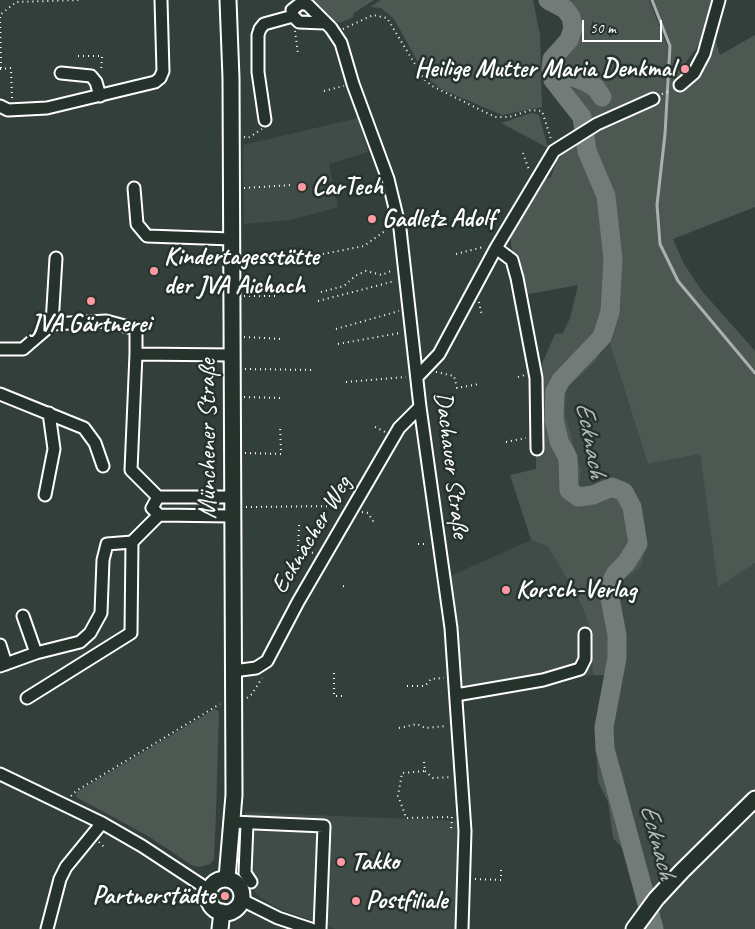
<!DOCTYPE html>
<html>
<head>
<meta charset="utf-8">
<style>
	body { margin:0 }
	#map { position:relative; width:755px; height:929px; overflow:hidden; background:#333f3a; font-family:Caveat,sans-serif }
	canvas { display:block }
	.scale { position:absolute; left:582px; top:20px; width:80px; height:22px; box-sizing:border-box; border:2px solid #fff; border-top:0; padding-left:6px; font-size:15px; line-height:18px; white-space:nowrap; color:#fff; -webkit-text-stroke:4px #26332d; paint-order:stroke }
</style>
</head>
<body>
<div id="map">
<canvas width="755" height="929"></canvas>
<div class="scale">50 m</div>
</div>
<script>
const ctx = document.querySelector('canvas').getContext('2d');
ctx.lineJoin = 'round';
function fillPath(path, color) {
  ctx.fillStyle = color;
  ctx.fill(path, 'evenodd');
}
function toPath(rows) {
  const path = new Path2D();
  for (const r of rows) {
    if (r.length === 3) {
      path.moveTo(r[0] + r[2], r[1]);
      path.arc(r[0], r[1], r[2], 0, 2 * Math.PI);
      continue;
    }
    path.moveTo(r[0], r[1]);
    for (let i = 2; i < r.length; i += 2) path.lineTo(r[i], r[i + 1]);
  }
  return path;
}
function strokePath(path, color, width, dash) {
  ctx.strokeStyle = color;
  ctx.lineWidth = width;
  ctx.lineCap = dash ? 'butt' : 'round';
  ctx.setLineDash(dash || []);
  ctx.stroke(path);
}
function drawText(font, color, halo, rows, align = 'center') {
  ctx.font = font + ' Caveat,sans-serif';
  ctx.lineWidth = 5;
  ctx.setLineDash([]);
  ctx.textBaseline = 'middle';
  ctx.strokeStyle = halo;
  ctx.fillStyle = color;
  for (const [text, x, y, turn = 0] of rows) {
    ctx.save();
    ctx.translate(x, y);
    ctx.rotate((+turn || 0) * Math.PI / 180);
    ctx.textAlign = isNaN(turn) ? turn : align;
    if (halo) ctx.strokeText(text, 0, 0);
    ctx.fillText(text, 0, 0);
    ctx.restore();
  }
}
const built = toPath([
	[358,118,368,152,329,164,338,207,291,220,244,224,243,145],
	[609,341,648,464,700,454,718,586,755,563,755,929,658,929,652,891,621,767,609,752,621,679,618,610,614,600,615,588,627,579,640,518,625,483,608,481,588,489,579,485,581,471,565,413,567,387,594,363],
	[531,540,548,547,578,597,588,622,593,675,461,697,448,577],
	[245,812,457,821,460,839,458,929,335,929,277,908,256,894,243,873]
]);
const green = toPath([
	[314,0,374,0,354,13,353,17,340,23,334,21],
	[381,0,533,0,540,35,542,107,502,115,441,89,426,77,394,19,381,8,370,7],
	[557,0,649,0,667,45,672,48,654,0,716,0,706,36,686,62,684,86,714,35,720,55,755,35,755,207,673,239,684,264,702,291,755,351,755,563,718,587,700,454,648,464,609,341,594,363,567,388,565,413,581,471,579,485,588,489,608,481,626,483,640,518,645,546,642,565,615,588,614,600,627,639,609,752,621,767,652,891,638,907,622,848,613,838,608,802,598,782,596,747,611,675,593,675,588,622,578,597,548,547,531,540,510,475,536,469,536,378,555,334,563,333,570,318,578,285,524,295,511,245,511,235,544,180,551,177,556,162,569,147,591,132,642,107,628,104,591,122,586,111,568,94,559,82,563,75,592,91,601,103,607,104,608,98,590,77,576,74,558,62,559,58,575,44,579,29,577,13,568,3],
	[531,113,539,115,548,148,501,123],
	[215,709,219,712,216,813,214,859,210,864,199,867,193,866,148,836,76,797,77,792]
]);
const stream = toPath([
	[652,0,670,46,665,134,657,205,660,244,678,281,755,373]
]);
const river = toPath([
	[548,0,565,9,571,17,573,28,569,40,552,59,551,69,553,80,582,117,587,151,606,196,613,259,610,312,602,337,561,380,555,391,554,419,559,441,568,458,569,490,578,497,593,495,612,487,624,492,632,507,638,544,626,563,616,573,608,588,617,635,617,658,604,727,605,749,654,929],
	[551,69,584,81,596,88,602,97]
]);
const path = toPath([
	[343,29,373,15,387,18,424,79,432,86,495,117,509,117,531,110,542,111,551,139],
	[295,31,298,54],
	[78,56,102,56,101,72],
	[1,68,0,15,16,2,79,0],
	[0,69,11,68,12,100],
	[324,91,344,86],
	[662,94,671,90],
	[244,137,248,138,262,129],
	[523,153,529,170],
	[244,188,291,185],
	[456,254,483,247],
	[318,255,364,246,389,228],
	[244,260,266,262],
	[321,292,344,286,355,276,366,271,382,275,393,270],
	[244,296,279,296],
	[318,301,395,281],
	[479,302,482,316],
	[336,329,399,311],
	[244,337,282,339],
	[338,344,400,333],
	[245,369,315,370],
	[436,372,454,376,457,388,479,384],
	[518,377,525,375],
	[346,382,406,377],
	[244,397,282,398],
	[375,427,385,432],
	[506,442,526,438],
	[245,453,281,454,280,425],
	[246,507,341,506],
	[362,512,368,513,375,524],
	[299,525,298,551,315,553],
	[418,544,428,544],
	[343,586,346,587],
	[334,673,334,696,343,696],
	[407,686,425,686,431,679,444,678],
	[247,698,252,694,262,678],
	[399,728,417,724,425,728,447,726],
	[424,762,425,771,402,773,398,796,403,809,406,818,452,817,451,831],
	[425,771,433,778,452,777],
	[71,796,76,791,220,704],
	[99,842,104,847],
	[475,879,501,880,501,866]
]);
const minor = toPath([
	[324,23,299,22,293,16,292,10,301,3,308,5,331,28,341,43,353,84,388,179,400,229,420,407,451,628,465,831,462,929],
	[61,73,91,76,96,82,100,96],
	[680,85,694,73,704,54,719,0],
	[0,106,8,110,47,108,155,82,160,78,163,71,161,0],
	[265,120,258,72,258,35,260,29,264,24,293,16],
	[134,188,137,224,147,236,232,239],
	[496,248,512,260,517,278,536,378,537,449],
	[52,324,56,258],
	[0,349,23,349,52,324,106,321,136,329,136,354,232,355],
	[136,354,131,470,158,497],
	[417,377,439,354,496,248,554,151,597,124,653,99],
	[0,394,84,428,95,443,103,466],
	[45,495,54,449,49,413],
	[232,497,158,497,152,508,159,515,232,516],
	[23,616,36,653],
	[0,645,6,664],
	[0,666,36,653,80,642,90,633,101,613,103,560,107,544,132,542],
	[233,671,256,668,267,661,298,602,399,428,420,407],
	[456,695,543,680,580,669,585,659,585,634],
	[27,698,131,633,132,542,159,515],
	[0,774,102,823,142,846,209,890],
	[232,822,324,826,320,929],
	[247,824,245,873,251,882],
	[242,900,278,918,311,929],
	[47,929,60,879,66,867,102,823]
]);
const major = toPath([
	[227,878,234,795,231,78,228,0],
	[225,896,17],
	[220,929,222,912],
	[634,929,656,899,682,871,755,799]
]);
const markers = [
	[685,69,5,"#ff9aa2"],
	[302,187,5,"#ff9aa2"],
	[372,219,5,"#ff9aa2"],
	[154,271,5,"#ff9aa2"],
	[91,301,5,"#ff9aa2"],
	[506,590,5,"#ff9aa2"],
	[341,862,5,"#ff9aa2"],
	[225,896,5,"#ff9aa2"],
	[356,901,5,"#ff9aa2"]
];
const poiNames = [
	["Heilige Mutter Maria Denkmal",675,69,"right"],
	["CarTech",312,187],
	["Gadletz Adolf",382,219],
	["Kindertagesstätte",164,257],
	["der JVA Aichach",164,286],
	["JVA Gärtnerei",91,324,"center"],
	["Korsch-Verlag",516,590],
	["Takko",351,862],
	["Partnerstädte",215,896,"right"],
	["Postfiliale",366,901]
];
const streetNames = [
	["Münchener Straße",208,439,-90],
	["Dachauer Straße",451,465,83],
	["Ecknacher Weg",312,535,-59]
];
const waterNames = [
	["Ecknach",590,440,79],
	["Ecknach",657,842,75]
];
fillPath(built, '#404c47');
fillPath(green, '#4d5853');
strokePath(stream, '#abb0ae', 3);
strokePath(river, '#737b78', 19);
strokePath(minor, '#fff', 15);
strokePath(major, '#fff', 19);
strokePath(path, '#fff', 2, [1, 4]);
strokePath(minor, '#26332d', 11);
strokePath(major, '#26332d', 15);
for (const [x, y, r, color] of markers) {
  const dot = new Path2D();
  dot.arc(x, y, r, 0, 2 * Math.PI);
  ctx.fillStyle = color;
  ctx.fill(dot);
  strokePath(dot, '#26332d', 2);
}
drawText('bold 25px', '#fff', '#26332d', poiNames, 'left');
drawText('25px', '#fff', '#26332d', streetNames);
drawText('italic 26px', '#b9bdbc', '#26332d', waterNames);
</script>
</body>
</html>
